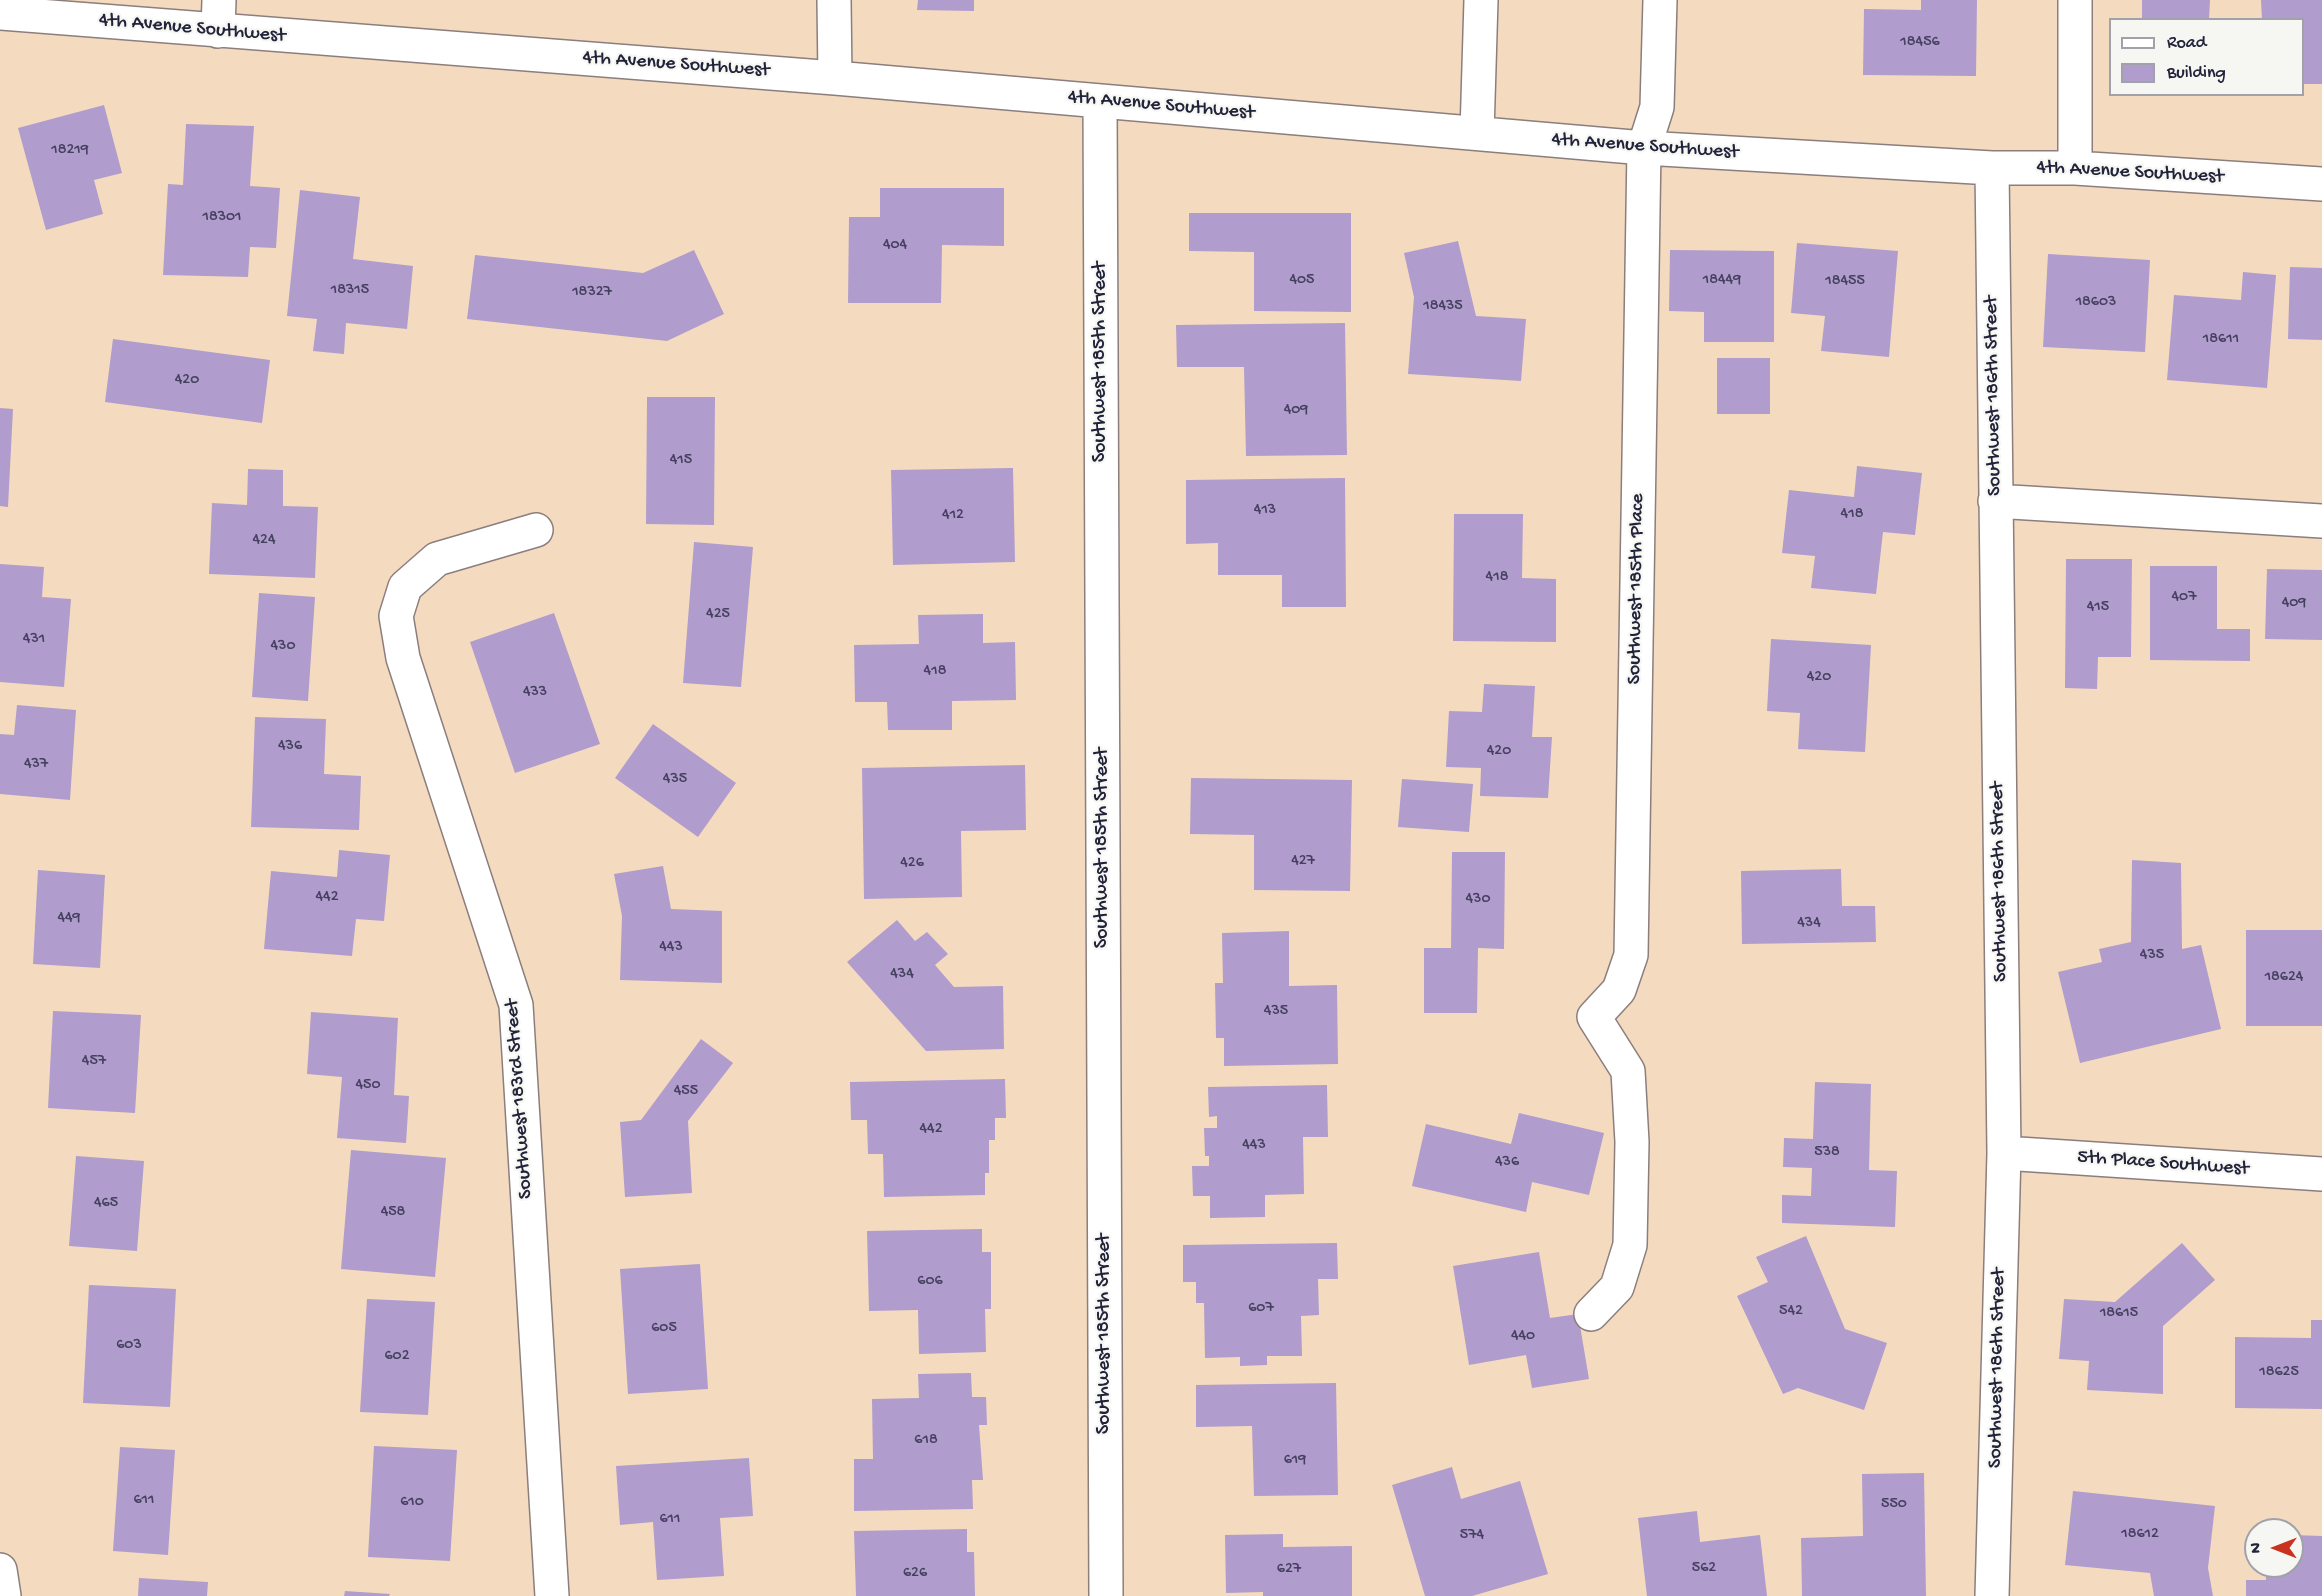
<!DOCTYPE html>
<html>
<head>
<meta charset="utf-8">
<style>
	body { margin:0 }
	#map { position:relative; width:2322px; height:1596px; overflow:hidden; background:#f4dbbf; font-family:"Gochi Hand",sans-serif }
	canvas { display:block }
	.legend { position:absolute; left:2109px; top:18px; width:195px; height:78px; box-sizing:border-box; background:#f6f6f2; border:2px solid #a1a1a9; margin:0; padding:8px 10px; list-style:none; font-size:18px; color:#22223b }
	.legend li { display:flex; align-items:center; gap:12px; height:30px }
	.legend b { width:30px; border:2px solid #a1a1a9 }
	.north { position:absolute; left:2244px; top:1518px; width:60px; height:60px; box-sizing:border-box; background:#f6f6f2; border:2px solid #a1a1a9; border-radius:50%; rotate:270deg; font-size:16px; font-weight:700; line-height:24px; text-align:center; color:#22223b }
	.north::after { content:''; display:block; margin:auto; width:21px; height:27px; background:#c8321e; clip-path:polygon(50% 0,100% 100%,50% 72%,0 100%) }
</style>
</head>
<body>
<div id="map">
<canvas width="2322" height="1596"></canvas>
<ul class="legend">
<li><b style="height:8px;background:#fff"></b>Road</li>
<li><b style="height:16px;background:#b09ccd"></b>Building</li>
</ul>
<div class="north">N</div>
</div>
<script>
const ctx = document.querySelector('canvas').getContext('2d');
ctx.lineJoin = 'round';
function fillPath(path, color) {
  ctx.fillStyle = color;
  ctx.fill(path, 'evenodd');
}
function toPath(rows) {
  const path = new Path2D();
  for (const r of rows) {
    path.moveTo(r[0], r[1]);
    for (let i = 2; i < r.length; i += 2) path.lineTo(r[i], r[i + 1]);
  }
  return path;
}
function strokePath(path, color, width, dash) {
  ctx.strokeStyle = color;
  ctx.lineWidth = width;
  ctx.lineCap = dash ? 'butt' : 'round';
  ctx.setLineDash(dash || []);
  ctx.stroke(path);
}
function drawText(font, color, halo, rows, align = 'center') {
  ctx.font = font + ' "Gochi Hand",sans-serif';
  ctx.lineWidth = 4.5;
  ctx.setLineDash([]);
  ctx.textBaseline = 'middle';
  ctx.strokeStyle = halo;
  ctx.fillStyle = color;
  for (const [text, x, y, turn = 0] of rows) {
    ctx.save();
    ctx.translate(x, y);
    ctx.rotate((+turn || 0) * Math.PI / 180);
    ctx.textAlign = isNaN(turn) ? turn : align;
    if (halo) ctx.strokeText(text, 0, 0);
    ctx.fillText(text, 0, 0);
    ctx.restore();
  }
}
const building = toPath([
	[918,0,974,0,974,11,917,10],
	[1921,0,1977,0,1976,76,1863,75,1864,9,1921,10],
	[2142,0,2210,0,2209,20,2142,20],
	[2261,0,2322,0,2322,84,2302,84,2302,20,2262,20],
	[104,105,122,173,94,180,103,214,46,230,18,128],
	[186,124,254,126,250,186,280,188,276,248,250,247,248,277,163,275,168,184,183,185],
	[880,188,1004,188,1004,246,942,245,941,303,848,303,849,217,880,217],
	[300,190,360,197,353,259,413,266,407,329,346,323,344,354,313,351,317,319,287,316],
	[1189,213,1351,213,1351,312,1254,311,1254,252,1189,251],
	[1458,241,1476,316,1526,319,1521,381,1408,374,1414,297,1404,253],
	[1797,243,1898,251,1889,357,1821,351,1825,316,1791,313],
	[694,250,724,314,667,341,467,319,475,255,643,273],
	[1670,250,1774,251,1774,342,1704,342,1704,312,1669,311],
	[2048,254,2150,260,2145,352,2043,347],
	[2290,267,2322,268,2322,340,2288,339],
	[2243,272,2276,275,2267,388,2167,380,2174,295,2241,300],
	[1345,323,1347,455,1246,456,1244,367,1177,367,1176,325],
	[113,339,270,360,262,423,105,402],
	[1717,358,1770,358,1770,414,1717,414],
	[647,397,715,397,714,525,646,524],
	[0,408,13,409,8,507,0,506],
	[1857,466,1922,473,1915,535,1883,532,1876,594,1811,588,1815,556,1782,553,1789,490,1854,497],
	[1013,468,1015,562,893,565,891,470],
	[248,469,283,470,283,506,318,507,315,578,209,574,212,503,247,505],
	[1345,478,1346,607,1282,607,1282,575,1218,575,1218,543,1186,544,1186,480],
	[1454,514,1523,514,1522,578,1556,579,1556,642,1453,641],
	[694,542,753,547,741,687,683,683],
	[2066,559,2132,559,2131,657,2098,657,2097,689,2065,688],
	[0,564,44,567,42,597,71,599,64,687,0,682],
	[2150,566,2217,566,2217,629,2250,629,2250,661,2150,660],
	[2267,569,2322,570,2322,640,2265,639],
	[259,593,315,597,308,701,252,697],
	[554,613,600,744,515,773,470,642],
	[983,614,983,643,1015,642,1016,700,952,701,952,730,888,730,887,702,855,702,854,645,919,644,918,615],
	[1771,639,1871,645,1865,752,1798,749,1800,713,1767,711],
	[1484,684,1535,686,1532,737,1552,737,1548,798,1480,796,1481,768,1446,767,1449,711,1482,712],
	[17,705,76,710,70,800,0,794,0,734,14,735],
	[255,717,326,719,324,774,361,776,359,830,251,827],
	[653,724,736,783,698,837,615,778],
	[1025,765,1026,830,961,831,962,897,864,899,862,768],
	[1191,778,1352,780,1350,891,1254,890,1254,835,1190,834],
	[1402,779,1473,784,1469,832,1398,827],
	[339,850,390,855,384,921,356,919,352,956,264,949,271,871,337,877],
	[1452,852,1505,852,1504,949,1478,948,1477,1013,1424,1013,1424,948,1451,948],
	[2132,860,2181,863,2182,949,2201,945,2221,1029,2080,1063,2058,972,2102,962,2099,949,2131,942],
	[663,866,671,909,722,911,722,983,620,980,622,916,614,874],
	[1841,869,1842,906,1875,906,1876,942,1742,944,1741,871],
	[38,870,105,875,100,968,33,964],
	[897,920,915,941,927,932,948,954,935,965,954,987,1003,986,1004,1049,926,1051,847,962],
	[2246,930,2322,930,2322,1026,2246,1026],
	[1289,931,1289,986,1337,985,1338,1064,1224,1066,1224,1038,1216,1038,1215,983,1223,983,1222,933],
	[53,1011,141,1015,135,1113,48,1108],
	[311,1012,398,1018,394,1095,409,1096,406,1143,337,1138,342,1077,307,1074],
	[701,1039,733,1063,688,1121,692,1193,625,1197,620,1122,641,1120],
	[1005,1079,1006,1118,995,1118,995,1140,989,1140,989,1173,985,1173,985,1195,884,1197,883,1154,868,1154,867,1120,851,1120,850,1082],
	[1815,1082,1871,1084,1869,1170,1897,1171,1895,1227,1782,1223,1782,1195,1811,1196,1812,1168,1783,1167,1784,1138,1813,1139],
	[1327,1085,1328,1137,1303,1137,1304,1194,1265,1195,1265,1217,1210,1218,1210,1196,1193,1196,1192,1166,1209,1166,1209,1156,1205,1156,1204,1128,1217,1128,1217,1116,1209,1117,1208,1087],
	[1519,1113,1604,1133,1589,1195,1532,1182,1526,1212,1412,1186,1426,1124,1511,1144],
	[351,1150,446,1158,435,1277,341,1269],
	[76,1156,144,1161,137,1251,69,1246],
	[982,1229,982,1252,991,1252,991,1309,985,1309,986,1352,919,1354,918,1310,869,1311,867,1231],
	[1806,1236,1845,1329,1887,1343,1864,1410,1798,1388,1783,1394,1737,1296,1768,1282,1756,1257],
	[1337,1243,1338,1279,1318,1279,1319,1315,1301,1316,1302,1356,1267,1356,1267,1365,1240,1366,1240,1357,1205,1358,1204,1303,1196,1303,1196,1282,1183,1282,1183,1245],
	[2182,1243,2215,1280,2163,1326,2163,1394,2087,1390,2089,1361,2059,1359,2064,1299,2115,1302],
	[1539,1252,1550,1318,1578,1314,1589,1379,1532,1388,1526,1355,1469,1365,1453,1266],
	[700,1264,708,1389,628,1394,620,1269],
	[89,1285,176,1289,170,1407,83,1403],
	[367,1299,435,1302,428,1415,360,1412],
	[2311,1320,2322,1320,2322,1409,2235,1408,2235,1337,2311,1338],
	[971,1373,972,1397,986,1397,987,1425,979,1425,983,1480,972,1480,973,1509,854,1511,854,1459,873,1459,872,1399,919,1398,918,1374],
	[1336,1383,1338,1495,1254,1496,1252,1426,1196,1427,1196,1385],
	[374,1446,457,1450,450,1561,368,1557],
	[120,1447,175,1450,168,1555,113,1551],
	[749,1458,753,1516,720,1518,724,1576,657,1580,653,1522,620,1525,616,1466],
	[1452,1467,1461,1499,1520,1481,1548,1574,1472,1596,1425,1596,1392,1485],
	[1924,1473,1926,1596,1802,1596,1801,1538,1863,1536,1862,1474],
	[2073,1491,2215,1506,2208,1568,2213,1596,2154,1596,2150,1573,2065,1565],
	[1697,1511,1700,1542,1760,1535,1767,1596,1647,1596,1638,1518],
	[967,1529,967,1552,974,1552,975,1596,856,1596,854,1531],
	[1283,1534,1283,1547,1352,1546,1352,1596,1263,1596,1263,1592,1226,1593,1225,1535],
	[2292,1535,2322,1536,2322,1596,2246,1596,2246,1580,2266,1580,2266,1566,2292,1566],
	[139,1578,208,1582,207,1596,138,1596],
	[345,1591,390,1594,389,1596,344,1596]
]);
const minor = toPath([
	[834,0,835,78],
	[2075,0,2075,168],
	[0,13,835,78,1644,148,1992,168,2075,168,2322,184],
	[218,31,219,0],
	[1100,101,1106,1596],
	[1477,133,1481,0],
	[1992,168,2004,1153,1992,1596],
	[1995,501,2322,521],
	[536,530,437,559,405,587,396,616,403,658,516,1005,552,1596],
	[2004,1153,2322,1174],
	[1591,1314,1617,1287,1630,1245,1632,1142,1628,1071,1594,1017,1619,990,1631,955,1644,148,1657,107,1660,0],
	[0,1570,4,1596]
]);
const numberNames = [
	["18456",1920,43],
	["18219",70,151],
	["18301",222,218],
	["404",895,246],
	["405",1302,281],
	["18449",1722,281],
	["18455",1845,282],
	["18315",350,291],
	["18327",592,293],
	["18603",2096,303],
	["18435",1443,307],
	["18611",2221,340],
	["420",187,381],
	["409",1296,411],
	["415",681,461],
	["413",1265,511],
	["418",1852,515],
	["412",953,516],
	["424",264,541],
	["418",1497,578],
	["407",2184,598],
	["409",2294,604],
	["415",2098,608],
	["425",718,615],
	["431",34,640],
	["430",283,647],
	["418",935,672],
	["420",1819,678],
	["433",535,693],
	["436",290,747],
	["420",1499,752],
	["437",36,765],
	["435",675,780],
	["427",1303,862],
	["426",912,864],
	["442",327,898],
	["430",1478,900],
	["449",69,919],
	["434",1809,924],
	["443",671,948],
	["435",2152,956],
	["434",902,975],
	["18624",2284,978],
	["435",1276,1012],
	["457",94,1062],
	["450",368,1086],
	["455",686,1092],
	["442",931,1130],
	["443",1254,1146],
	["538",1827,1153],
	["436",1507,1163],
	["465",106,1204],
	["458",393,1213],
	["606",930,1282],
	["607",1261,1309],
	["542",1791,1312],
	["18615",2119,1314],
	["605",664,1329],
	["440",1523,1337],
	["603",129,1346],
	["602",397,1357],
	["18625",2279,1373],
	["618",926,1441],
	["619",1295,1461],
	["611",144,1501],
	["610",412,1503],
	["550",1894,1505],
	["611",670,1520],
	["18612",2140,1535],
	["574",1472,1536],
	["562",1704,1569],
	["627",1289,1570],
	["626",915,1574]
];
const streetNames = [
	["4th Avenue Southwest",192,29,5],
	["4th Avenue Southwest",676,65,4],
	["4th Avenue Southwest",1161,106,5],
	["4th Avenue Southwest",1645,147,4],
	["4th Avenue Southwest",2130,173,3],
	["Southwest 185th Street",1101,362,-90],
	["Southwest 186th Street",1994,396,-91],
	["Southwest 185th Place",1637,589,-89],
	["Southwest 185th Street",1103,848,-90],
	["Southwest 186th Street",2000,882,-91],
	["Southwest 183rd Street",520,1099,-94],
	["5th Place Southwest",2163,1164,4],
	["Southwest 185th Street",1105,1334,-90],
	["Southwest 186th Street",1998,1368,-89]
];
fillPath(building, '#b09ccd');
strokePath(minor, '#8b7e7d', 36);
strokePath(minor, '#fff', 33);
drawText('16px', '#464060', null, numberNames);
drawText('20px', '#22223b', '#f6f6f2', streetNames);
</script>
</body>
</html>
